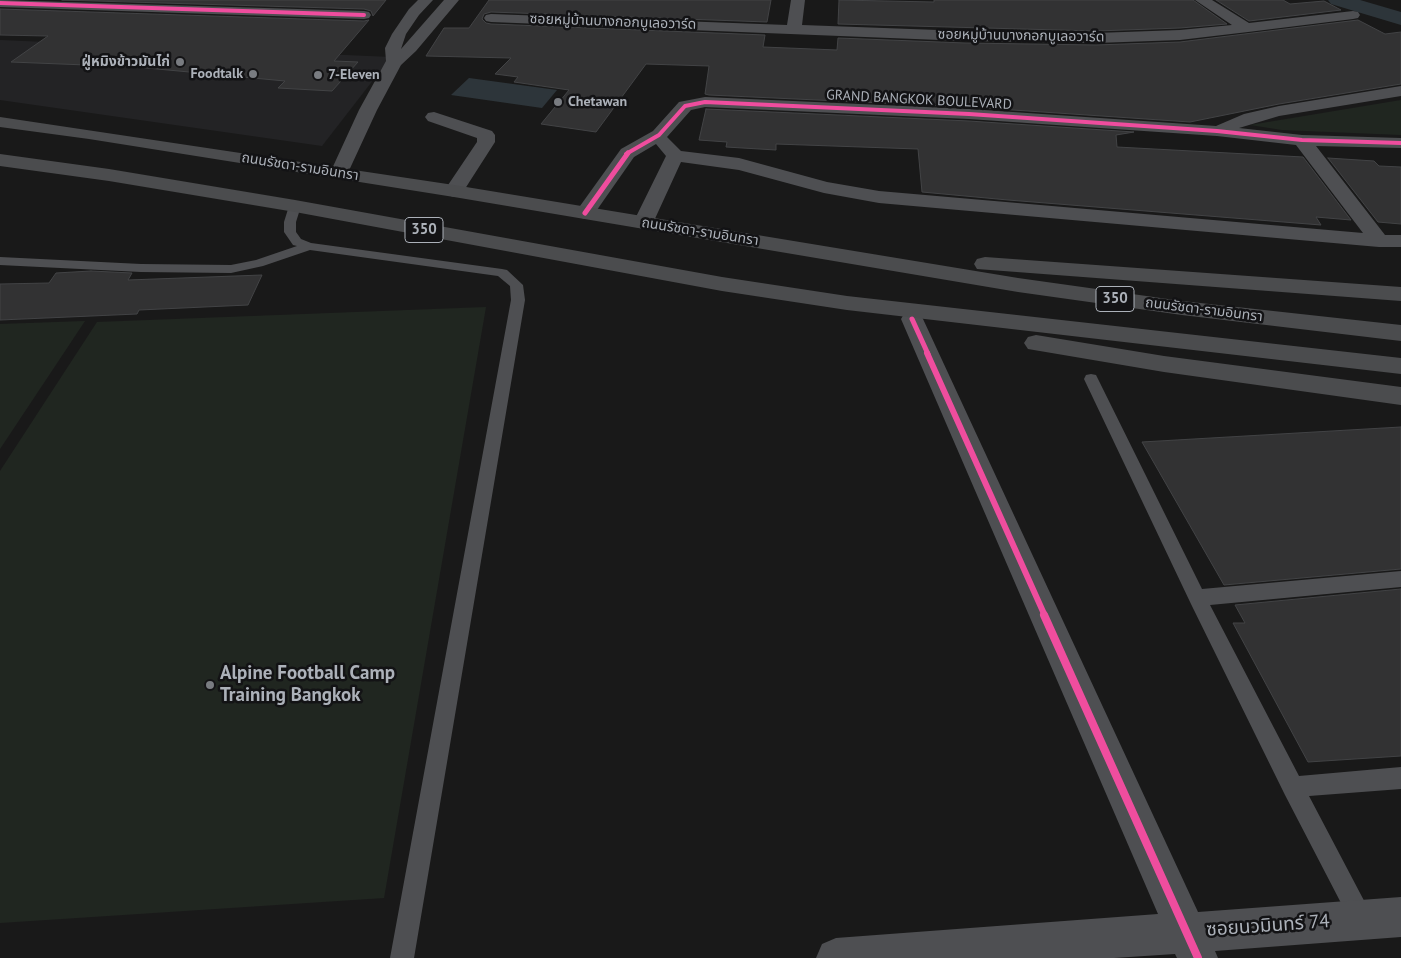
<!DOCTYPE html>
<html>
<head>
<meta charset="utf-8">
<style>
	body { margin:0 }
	canvas { display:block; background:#191919 }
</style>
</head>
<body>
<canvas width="1401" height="958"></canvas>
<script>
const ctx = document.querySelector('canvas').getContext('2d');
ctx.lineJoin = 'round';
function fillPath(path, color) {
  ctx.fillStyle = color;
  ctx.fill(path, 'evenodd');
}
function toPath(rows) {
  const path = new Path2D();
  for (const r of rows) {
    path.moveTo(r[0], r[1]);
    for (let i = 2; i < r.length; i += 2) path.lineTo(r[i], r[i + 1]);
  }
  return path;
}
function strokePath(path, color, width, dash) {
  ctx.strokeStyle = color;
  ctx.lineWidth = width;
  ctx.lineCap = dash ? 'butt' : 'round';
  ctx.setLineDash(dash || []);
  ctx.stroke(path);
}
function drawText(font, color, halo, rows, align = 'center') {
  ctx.font = font + ' "PT Sans","Noto Sans Thai",sans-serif';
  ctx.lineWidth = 5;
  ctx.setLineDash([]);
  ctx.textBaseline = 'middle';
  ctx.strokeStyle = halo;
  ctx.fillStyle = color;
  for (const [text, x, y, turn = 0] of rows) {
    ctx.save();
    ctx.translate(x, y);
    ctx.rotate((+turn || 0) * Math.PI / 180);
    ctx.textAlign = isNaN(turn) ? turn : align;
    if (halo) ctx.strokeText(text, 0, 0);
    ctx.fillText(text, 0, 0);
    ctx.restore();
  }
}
const built = toPath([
	[0,40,391,57,322,146,0,100]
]);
const green = toPath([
	[1401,100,1401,135,1282,130,1250,125],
	[486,307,384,898,0,923,0,471,97,322],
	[85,321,0,449,0,324]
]);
const water = toPath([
	[469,78,557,90,542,108,451,95]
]);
const canal = toPath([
	[1328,0,1360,0,1401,12,1401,25,1331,4,1328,0]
]);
const building = toPath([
	[62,0,386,0,373,16,371,11,364,9,62,0],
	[489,0,771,0,767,22,491,12,484,14,482,19,486,23,491,24,765,35,763,47,837,50,838,38,965,43,1096,45,1180,42,1358,20,1385,34,1401,32,1401,84,1279,104,1190,122,969,107,709,95,705,94,709,66,646,64,596,132,541,124,569,90,514,82,518,77,495,74,511,58,426,56,444,28,469,28,489,0],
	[839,0,934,2,934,0,1193,0,1227,24,1180,28,1096,31,838,24,839,0],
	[1216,0,1283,0,1290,4,1324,1,1341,10,1249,21,1216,0],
	[0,9,364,21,369,20,334,61,358,62,332,91,278,88,285,81,136,67,11,62,48,36,0,35,0,9],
	[706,109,969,121,1134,132,1116,135,1117,147,1303,157,1351,220,1316,217,1321,225,1008,200,922,192,918,149,776,144,776,150,726,147,727,142,699,140,706,109],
	[1328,158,1374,161,1379,166,1401,167,1401,224,1378,222,1328,158],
	[91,271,132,273,128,280,262,275,248,305,139,310,137,314,0,320,0,284,49,283,56,273,91,271],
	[1401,427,1401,569,1224,585,1142,442,1401,427],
	[1401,589,1401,756,1308,762,1233,623,1245,623,1235,605,1401,589]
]);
const lane = toPath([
	[295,202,301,206,296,222,296,232,301,239,311,243,502,269,507,270,523,285,525,300,414,958,390,958,511,300,510,286,498,276,310,250,263,266,231,273,141,272,0,265,0,257,141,264,231,265,256,260,297,246,293,245,284,232,284,222,289,206,295,202],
	[1091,374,1096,375,1098,379,1202,589,1401,571,1401,587,1210,605,1299,776,1401,767,1401,789,1309,796,1370,912,1374,920,1370,928,1362,932,1354,928,1285,795,1191,604,1084,379,1086,375,1091,374]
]);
const street = toPath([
	[0,0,364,11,369,12,371,15,369,18,364,19,0,7,0,0],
	[418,0,433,0,419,15,406,34,401,49,444,0,459,0,416,51,401,65,377,110,346,177,339,179,332,177,330,173,359,110,386,61,385,48,392,34,409,9,418,0],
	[791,0,805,0,802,25,965,31,1096,33,1180,30,1232,25,1195,0,1212,0,1249,23,1353,11,1358,12,1360,15,1358,18,1353,19,1248,32,1180,40,1096,43,965,41,491,22,486,21,484,18,486,15,491,14,787,25,791,0],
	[1401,86,1401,96,1279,116,1239,128,1302,135,1401,138,1401,148,1316,146,1385,235,1401,235,1401,247,1379,247,879,203,824,193,739,170,681,162,653,223,650,227,643,229,636,227,633,223,666,156,656,144,634,157,592,217,585,219,578,217,575,213,621,149,653,131,679,102,705,97,969,109,1216,126,1244,114,1279,106,1401,86],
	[705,107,969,119,1217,136,1296,145,1363,233,879,191,827,182,739,158,681,151,667,137,691,110,705,107],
	[434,112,492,131,495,135,495,142,461,195,454,197,447,195,444,191,477,142,477,138,428,121,425,117,428,113,434,112],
	[912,311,920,314,923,319,1198,912,1401,897,1401,937,1215,951,1218,958,1177,958,1175,954,1114,958,816,958,822,944,836,938,1158,914,901,319,904,314,912,311]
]);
const primary = toPath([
	[0,117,454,185,1018,278,1182,301,1401,325,1401,341,1182,315,1018,292,454,197,89,139,0,127,0,117],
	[0,154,109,169,295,200,722,277,847,296,1401,358,1401,374,847,310,722,291,295,212,109,181,0,166,0,154],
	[985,257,1401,287,1401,301,977,269,974,264,977,259,985,257],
	[1036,335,1164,356,1401,387,1401,405,1164,372,1028,349,1024,343,1028,337,1036,335]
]);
const cyclewayFar3 = toPath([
	[0,3,364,15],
	[626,154,659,135,685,106,705,102,969,114,1217,131,1302,140,1401,143]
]);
const cyclewayFar2 = toPath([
	[585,213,628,153],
	[912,319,928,354]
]);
const cyclewayFar1 = toPath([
	[927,353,1045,616]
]);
const cycleway = toPath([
	[1044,615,1198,958]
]);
const markers = [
	[180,62,5,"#797c81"],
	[253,74,5,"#797c81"],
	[318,75,5,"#797c81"],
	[558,102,5,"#797c81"],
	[210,685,5,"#797c81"]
];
const farStreetnames = [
	["ซอยหมู่บ้านบางกอกบูเลอวาร์ด",613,22,2],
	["ซอยหมู่บ้านบางกอกบูเลอวาร์ด",1021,36,1],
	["GRAND BANGKOK BOULEVARD",919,100,3],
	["ถนนรัชดา-รามอินทรา",300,167,9],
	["ถนนรัชดา-รามอินทรา",700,232,9],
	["ถนนรัชดา-รามอินทรา",1204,310,7]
];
const farPoinames = [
	["ฝู่หมิงข้าวมันไก่",170,62],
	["Foodtalk",243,74],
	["7-Eleven",328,75,"left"],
	["Chetawan",568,102,"left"]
];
const shields = [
	[424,230,38],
	[1115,299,38]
];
const shieldNames = [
	["350",424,230],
	["350",1115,299]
];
const nearPoinames = [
	["Alpine Football Camp",220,674],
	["Training Bangkok",220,696]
];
const nearStreetnames = [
	["ซอยนวมินทร์ 74",1268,926,-4]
];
fillPath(built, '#232325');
fillPath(green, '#202620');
fillPath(water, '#2d353a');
fillPath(canal, '#2d353a');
fillPath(building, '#323233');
strokePath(building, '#424345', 1);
fillPath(lane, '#4e4f52');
fillPath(street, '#4e4f52');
fillPath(primary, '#4b4c4e');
strokePath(cyclewayFar3, '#ef4d9e', 4);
strokePath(cyclewayFar2, '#ef4d9e', 5);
strokePath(cyclewayFar1, '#ef4d9e', 6);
strokePath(cycleway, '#ef4d9e', 8);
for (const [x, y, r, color] of markers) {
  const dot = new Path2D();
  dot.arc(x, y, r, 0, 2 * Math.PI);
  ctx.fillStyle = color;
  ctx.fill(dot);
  strokePath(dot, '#131315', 2);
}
drawText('14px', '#acb1b9', '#131315', farStreetnames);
drawText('bold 14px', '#acb1b9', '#131315', farPoinames, 'right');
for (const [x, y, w] of shields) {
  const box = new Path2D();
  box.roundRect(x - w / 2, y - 12.5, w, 25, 4);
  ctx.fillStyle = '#131315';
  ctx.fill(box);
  strokePath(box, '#acb1b9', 1);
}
drawText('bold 15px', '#acb1b9', null, shieldNames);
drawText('bold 19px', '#acb1b9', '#131315', nearPoinames, 'left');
drawText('19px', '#acb1b9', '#131315', nearStreetnames);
</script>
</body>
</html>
